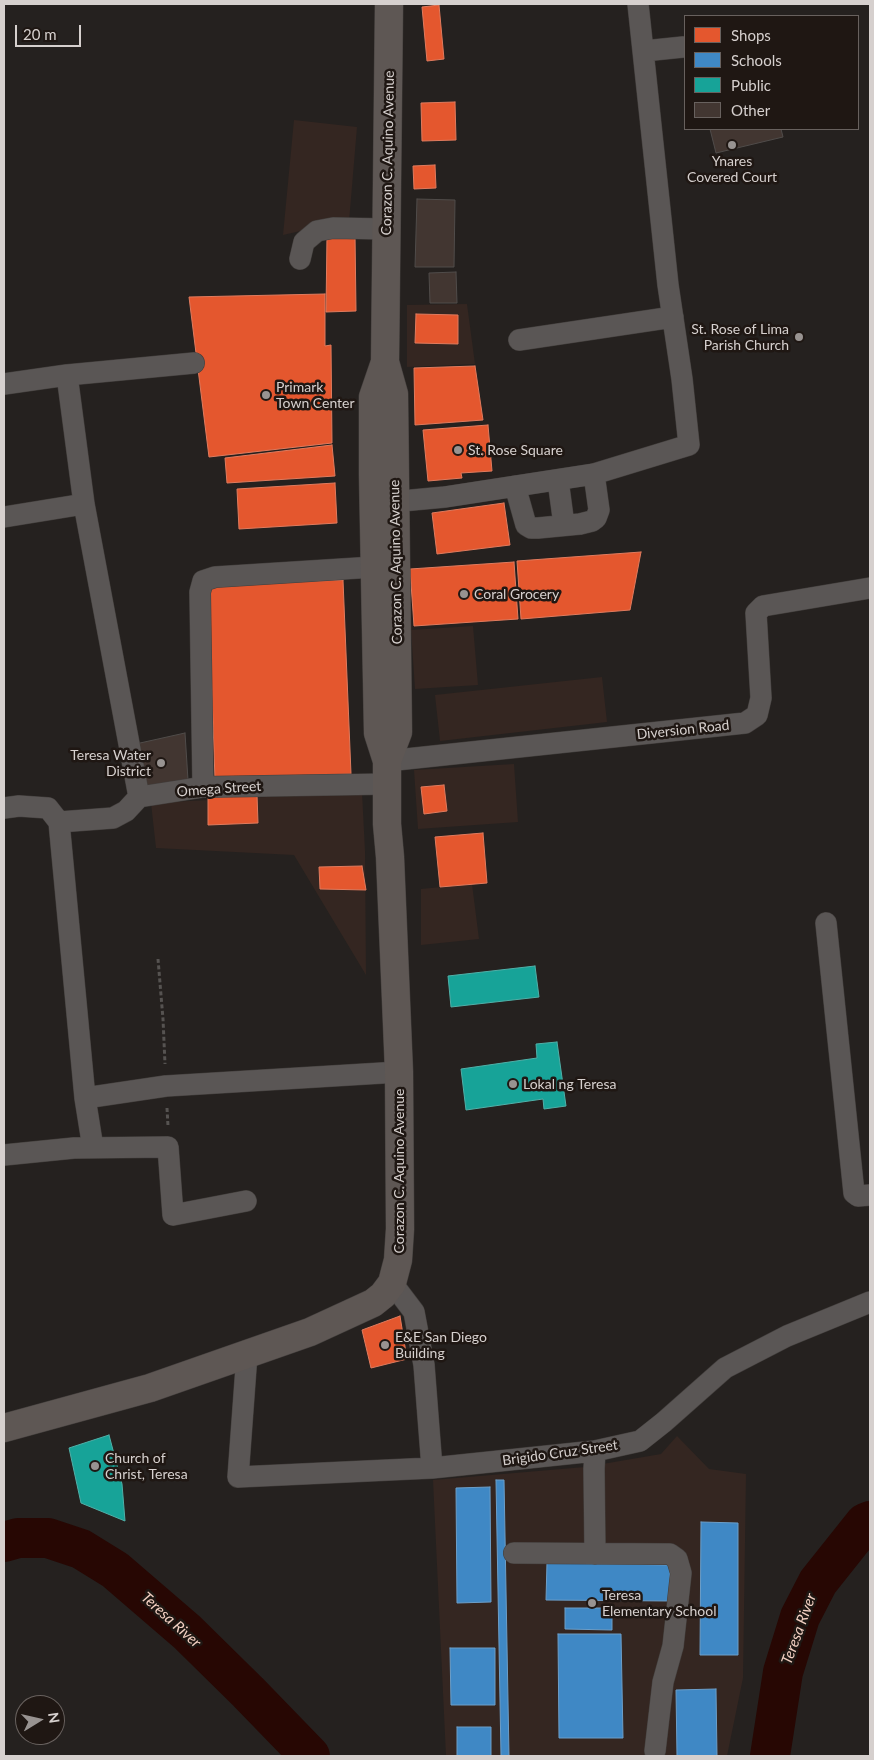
<!DOCTYPE html>
<html>
<head>
<meta charset="utf-8">
<style>
	body { margin:0 }
	#map { position:relative; width:874px; height:1760px; overflow:hidden; background:#25211f; font-family:Lato,sans-serif }
	canvas { display:block }
	.frame { position:absolute; inset:0; border:5px solid #d6d0ce; pointer-events:none }
	.legend { position:absolute; left:684px; top:15px; width:175px; height:115px; box-sizing:border-box; background:#1f1713; border:1px solid #68615e; margin:0; padding:6px 9px; list-style:none; font-size:15px; color:#d6d0ce }
	.legend li { display:flex; align-items:center; gap:10px; height:25px }
	.legend b { width:25px; border:1px solid #68615e }
	.north { position:absolute; left:15px; top:1695px; width:50px; height:50px; box-sizing:border-box; background:#1f1713; border:1px solid #68615e; border-radius:50%; rotate:81deg; font-size:14px; font-weight:700; line-height:20px; text-align:center; color:#d6d0ce }
	.north::after { content:''; display:block; margin:auto; width:18px; height:22px; background:#989391; clip-path:polygon(50% 0,100% 100%,50% 72%,0 100%) }
	.scale { position:absolute; left:15px; top:25px; width:66px; height:22px; box-sizing:border-box; border:2px solid #d6d0ce; border-top:0; padding-left:6px; font-size:15px; line-height:18px; white-space:nowrap; color:#d6d0ce; -webkit-text-stroke:4px #1f1713; paint-order:stroke }
</style>
</head>
<body>
<div id="map">
<canvas width="874" height="1760"></canvas>
<div class="frame"></div>
<ul class="legend">
<li><b style="height:14px;background:#e4572e"></b>Shops</li>
<li><b style="height:14px;background:#3f88c5"></b>Schools</li>
<li><b style="height:14px;background:#17a398"></b>Public</li>
<li><b style="height:14px;background:#423631"></b>Other</li>
</ul>
<div class="north">N</div>
<div class="scale">20 m</div>
</div>
<script>
const ctx = document.querySelector('canvas').getContext('2d');
ctx.lineJoin = 'round';
function fillPath(path, color) {
  ctx.fillStyle = color;
  ctx.fill(path, 'evenodd');
}
function toPath(rows) {
  const path = new Path2D();
  for (const r of rows) {
    path.moveTo(r[0], r[1]);
    for (let i = 2; i < r.length; i += 2) path.lineTo(r[i], r[i + 1]);
  }
  return path;
}
function strokePath(path, color, width, dash) {
  ctx.strokeStyle = color;
  ctx.lineWidth = width;
  ctx.lineCap = dash ? 'butt' : 'round';
  ctx.setLineDash(dash || []);
  ctx.stroke(path);
}
function drawText(font, color, halo, rows, align = 'center') {
  ctx.font = font + ' Lato,sans-serif';
  ctx.lineWidth = 5;
  ctx.setLineDash([]);
  ctx.textBaseline = 'middle';
  ctx.strokeStyle = halo;
  ctx.fillStyle = color;
  for (const [text, x, y, turn = 0] of rows) {
    ctx.save();
    ctx.translate(x, y);
    ctx.rotate((+turn || 0) * Math.PI / 180);
    ctx.textAlign = isNaN(turn) ? turn : align;
    if (halo) ctx.strokeText(text, 0, 0);
    ctx.fillText(text, 0, 0);
    ctx.restore();
  }
}
const built = toPath([
	[294,120,357,127,349,222,322,226,283,235],
	[467,304,475,364,407,367,407,305],
	[473,626,478,685,415,689,411,630],
	[602,677,607,722,440,741,435,695],
	[514,764,518,822,418,829,414,770],
	[362,792,365,851,366,975,294,855,156,848,151,803],
	[472,884,479,939,421,945,421,889],
	[677,1436,709,1469,746,1474,743,1678,727,1756,446,1756,433,1480,585,1467,661,1454]
]);
const shops = toPath([
	[439,5,444,59,427,61,422,7,439,5],
	[455,102,456,140,422,141,421,103,455,102],
	[435,165,436,188,414,189,413,166,435,165],
	[355,234,356,311,326,312,327,235,355,234],
	[325,294,325,346,331,345,332,443,209,457,189,297,325,294],
	[416,314,458,315,458,344,415,343,416,314],
	[475,366,483,420,415,425,414,368,475,366],
	[488,425,492,471,461,473,462,478,428,481,423,430,488,425],
	[332,445,335,476,227,483,225,458,332,445],
	[335,483,337,523,239,529,237,489,335,483],
	[504,503,510,545,437,554,432,513,504,503],
	[641,552,630,610,521,619,517,561,641,552],
	[514,562,518,619,414,626,410,569,514,562],
	[343,580,351,774,215,779,208,585,343,580],
	[444,785,447,811,424,814,421,787,444,785],
	[257,795,258,823,208,825,208,798,257,795],
	[483,833,487,883,440,887,435,837,483,833],
	[362,866,366,890,320,889,319,867,362,866],
	[400,1316,407,1359,371,1368,362,1330,400,1316]
]);
const schools = toPath([
	[496,1480,504,1480,509,1756,501,1756,496,1480],
	[490,1487,491,1602,457,1603,456,1488,490,1487],
	[701,1522,738,1523,738,1655,700,1655,701,1522],
	[547,1563,670,1565,670,1601,546,1600,547,1563],
	[565,1608,612,1608,612,1630,565,1629,565,1608],
	[558,1634,621,1634,623,1738,559,1738,558,1634],
	[450,1648,495,1648,495,1705,451,1705,450,1648],
	[716,1689,717,1756,677,1756,676,1690,716,1689],
	[457,1727,491,1727,491,1756,457,1756,457,1727]
]);
const public = toPath([
	[535,966,539,997,451,1007,448,976,535,966],
	[557,1042,566,1106,544,1109,543,1099,466,1110,461,1069,537,1058,536,1044,557,1042],
	[109,1435,122,1484,125,1521,81,1503,69,1448,109,1435]
]);
const river = toPath([
	[4,1542,18,1538,48,1538,81,1549,115,1570,187,1632,248,1692,310,1756],
	[770,1756,783,1672,800,1617,818,1582,865,1523,870,1521]
]);
const building = toPath([
	[710,129,781,129,783,137,716,153,710,129],
	[417,199,455,200,454,267,415,267,417,199],
	[456,272,457,303,430,303,429,273,456,272],
	[185,733,188,780,143,789,131,745,185,733]
]);
const path = toPath([
	[158,959,163,1019,165,1064],
	[167,1108,168,1126]
]);
const minor = toPath([
	[644,51,683,47],
	[300,259,304,242,317,231,333,228,387,229],
	[519,340,673,317],
	[67,375,84,504,139,797],
	[4,384,67,375,194,363],
	[558,480,564,525],
	[515,486,526,525,531,528,538,528,580,524,592,521,596,518,599,510,594,474],
	[380,503,445,497,594,474,689,445,682,379,668,285,638,4],
	[4,517,84,504],
	[387,761,745,723,757,715,761,698,756,613,763,606,870,588],
	[203,787,200,592,203,581,215,577,374,567],
	[4,808,19,806,48,808,59,822,85,1098,93,1148],
	[59,822,113,818,126,811,139,797,203,787,387,784],
	[826,923,854,1193,858,1196,870,1195],
	[85,1098,166,1086,399,1072],
	[4,1155,74,1148,168,1147,173,1215,246,1201],
	[392,1283,414,1312,424,1365,432,1468],
	[247,1354,238,1477,432,1468,595,1451,640,1441,664,1422,725,1368,787,1336,870,1302],
	[595,1451,594,1469,595,1554],
	[514,1553,670,1554,677,1559,681,1573,673,1646,663,1682,655,1751]
]);
const major = toPath([
	[387,761,398,732,394,394,385,362,389,4],
	[4,1428,150,1388,310,1332,373,1303,383,1295,392,1283,398,1260,400,1229,399,1072,390,857,387,824,387,761,378,733,373,475,373,397,385,362]
]);
const markers = [
	[732,145,5,"#989391"],
	[799,337,5,"#989391"],
	[266,395,5,"#989391"],
	[458,450,5,"#989391"],
	[464,594,5,"#989391"],
	[161,763,5,"#989391"],
	[513,1084,5,"#989391"],
	[385,1345,5,"#989391"],
	[95,1466,5,"#989391"],
	[592,1603,5,"#989391"]
];
const streetNames = [
	["Corazon C. Aquino Avenue",388,153,-89],
	["Corazon C. Aquino Avenue",396,562,-91],
	["Diversion Road",683,730,-6],
	["Omega Street",219,789,-4],
	["Corazon C. Aquino Avenue",399,1171,-90],
	["Brigido Cruz Street",560,1453,-8]
];
const poiNames = [
	["Ynares",732,161,"center"],
	["Covered Court",732,177,"center"],
	["St. Rose of Lima",789,329,"right"],
	["Parish Church",789,345,"right"],
	["Primark",276,387],
	["Town Center",276,403],
	["St. Rose Square",468,450],
	["Coral Grocery",474,594],
	["Teresa Water",151,755,"right"],
	["District",151,771,"right"],
	["Lokal ng Teresa",523,1084],
	["E&E San Diego",395,1337],
	["Building",395,1353],
	["Church of",105,1458],
	["Christ, Teresa",105,1474],
	["Teresa",602,1595],
	["Elementary School",602,1611]
];
const waterNames = [
	["Teresa River",171,1620,42],
	["Teresa River",799,1629,-70]
];
fillPath(built, '#342621');
fillPath(shops, '#e4572e');
strokePath(shops, '#e07b5e', 1);
fillPath(schools, '#3f88c5');
strokePath(schools, '#6c9ec8', 1);
fillPath(public, '#17a398');
strokePath(public, '#50b0a8', 1);
strokePath(river, '#270703', 40);
fillPath(building, '#423631');
strokePath(building, '#504c4a', 1);
strokePath(minor, '#423e3c', 22);
strokePath(major, '#423e3c', 29);
strokePath(path, '#565351', 3, [4, 2.5]);
strokePath(minor, '#5a5655', 21);
strokePath(major, '#5e5754', 28);
for (const [x, y, r, color] of markers) {
  const dot = new Path2D();
  dot.arc(x, y, r, 0, 2 * Math.PI);
  ctx.fillStyle = color;
  ctx.fill(dot);
  strokePath(dot, '#1f1713', 2);
}
drawText('14px', '#d6d0ce', '#1f1713', streetNames);
drawText('14px', '#d6d0ce', '#1f1713', poiNames, 'left');
drawText('italic 15px', '#f3d0c2', '#1f1713', waterNames);
</script>
</body>
</html>
